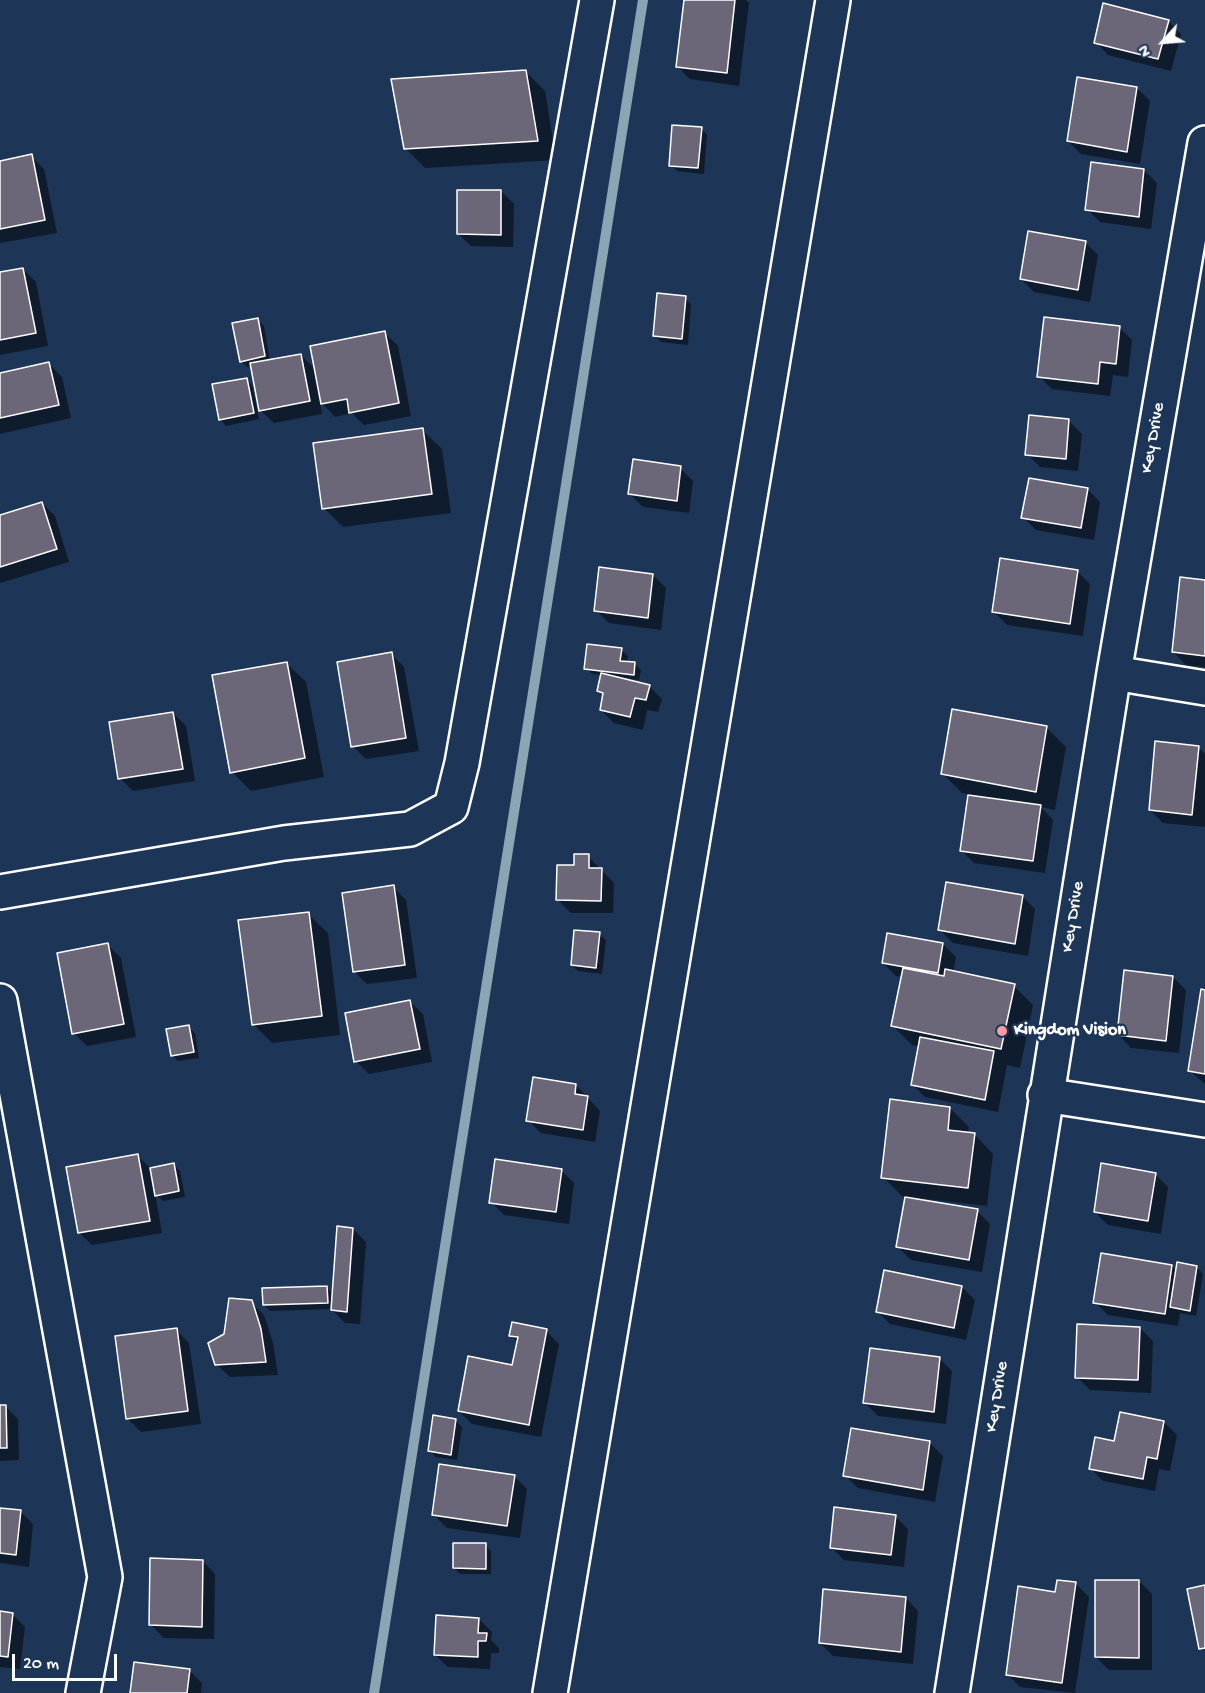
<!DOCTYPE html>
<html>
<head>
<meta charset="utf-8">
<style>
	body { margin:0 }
	#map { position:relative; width:1205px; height:1693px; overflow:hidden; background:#1d3557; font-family:"Gochi Hand",sans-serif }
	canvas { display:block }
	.north { position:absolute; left:1133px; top:12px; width:60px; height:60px; -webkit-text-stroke:4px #1d3557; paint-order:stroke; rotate:244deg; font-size:16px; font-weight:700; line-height:24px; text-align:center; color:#fff }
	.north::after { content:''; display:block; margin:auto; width:21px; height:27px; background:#fff; clip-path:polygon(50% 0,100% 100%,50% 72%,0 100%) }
	.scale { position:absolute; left:12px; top:1654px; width:105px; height:27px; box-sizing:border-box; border:3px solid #fff; border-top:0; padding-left:8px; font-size:18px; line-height:21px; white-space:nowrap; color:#fff; -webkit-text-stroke:4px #1d3557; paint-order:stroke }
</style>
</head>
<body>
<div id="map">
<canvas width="1205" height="1693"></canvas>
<div class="north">N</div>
<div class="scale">20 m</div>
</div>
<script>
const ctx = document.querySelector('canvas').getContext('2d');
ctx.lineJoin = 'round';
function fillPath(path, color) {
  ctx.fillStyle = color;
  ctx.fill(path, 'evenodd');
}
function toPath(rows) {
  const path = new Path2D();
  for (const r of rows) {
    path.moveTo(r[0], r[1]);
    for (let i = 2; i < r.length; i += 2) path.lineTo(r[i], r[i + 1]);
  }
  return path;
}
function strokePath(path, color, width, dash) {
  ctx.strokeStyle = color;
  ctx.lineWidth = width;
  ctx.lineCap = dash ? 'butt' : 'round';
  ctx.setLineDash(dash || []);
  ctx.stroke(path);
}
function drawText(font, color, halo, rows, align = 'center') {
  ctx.font = font + ' "Gochi Hand",sans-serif';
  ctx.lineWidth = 4.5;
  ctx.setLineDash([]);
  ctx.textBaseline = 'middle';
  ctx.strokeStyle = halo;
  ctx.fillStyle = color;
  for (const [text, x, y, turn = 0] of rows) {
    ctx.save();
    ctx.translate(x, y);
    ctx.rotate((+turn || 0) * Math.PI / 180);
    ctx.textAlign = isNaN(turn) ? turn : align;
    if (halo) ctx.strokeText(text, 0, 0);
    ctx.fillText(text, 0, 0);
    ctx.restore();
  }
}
const shadow = toPath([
	[685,0,746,0,749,3,739,86,690,79,677,66],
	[1168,21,1181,34,1171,71,1108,55,1096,42],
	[526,72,545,91,556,160,425,168,406,149],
	[1137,88,1150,101,1140,164,1081,154,1068,141],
	[701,128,707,135,704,174,677,171,671,165],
	[31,156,44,169,57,233,0,243,0,162],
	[1144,170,1157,183,1151,229,1100,222,1087,209],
	[501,191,514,204,513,247,471,246,458,234],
	[1085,242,1098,255,1090,302,1034,292,1021,279],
	[23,269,36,282,48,346,0,355,0,274],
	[685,298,691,304,688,345,661,342,654,336],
	[258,320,264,326,270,361,301,355,316,370,385,333,398,346,411,416,364,425,352,413,335,417,320,401,322,414,274,423,261,411,252,366,247,367,241,361],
	[1119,327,1132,340,1128,377,1113,375,1110,396,1052,389,1039,376],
	[49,364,62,377,71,418,0,434,0,375],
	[246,379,252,385,259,419,226,426,220,419],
	[1069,421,1082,434,1078,471,1040,467,1027,454],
	[422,430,442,449,451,513,343,527,324,508],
	[680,468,693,481,689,513,643,507,630,494],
	[1087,489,1100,502,1094,540,1036,530,1023,517],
	[42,503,55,516,69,562,0,583,0,516],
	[1077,571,1090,584,1083,636,1007,625,994,612],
	[653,575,666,588,661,630,609,623,596,610],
	[1205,581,1205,667,1186,665,1173,652],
	[621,650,628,656,627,663,635,664,641,670,639,680,624,678,624,680,649,686,662,699,658,712,647,710,643,730,614,723,601,710,604,696,598,691,602,675,592,674,586,668],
	[391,654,404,667,419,751,366,759,353,746],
	[286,663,306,682,324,777,251,791,232,772],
	[173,713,186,726,195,781,133,791,120,778],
	[1047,728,1066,747,1055,810,1041,807,1053,820,1045,873,974,863,961,850,970,795,962,793,943,774],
	[1198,747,1205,754,1205,827,1163,823,1150,810],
	[588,856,614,883,613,913,571,913,558,900,575,867],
	[393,887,406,900,417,978,367,984,354,971],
	[1022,896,1035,909,1028,956,953,943,940,930],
	[308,914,328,933,340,1035,272,1043,253,1024],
	[599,934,606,940,602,974,578,971,572,965],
	[943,944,956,957,953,973,1014,986,1033,1005,1020,1068,1007,1065,998,1112,925,1097,912,1084,920,1047,912,1045,893,1026,903,977,896,976,883,963],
	[108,945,121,958,136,1037,87,1046,74,1033],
	[1173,977,1186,990,1179,1053,1131,1048,1119,1035],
	[1205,991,1205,1084,1189,1070],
	[410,1002,423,1014,432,1062,369,1074,356,1061],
	[188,1027,195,1033,199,1058,178,1061,172,1055],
	[576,1085,600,1111,595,1142,541,1133,528,1120],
	[950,1108,969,1127,968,1134,974,1134,993,1154,987,1206,917,1198,916,1201,977,1211,990,1224,982,1272,911,1260,898,1247,906,1197,902,1196,883,1177],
	[138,1156,151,1169,174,1165,180,1171,185,1197,163,1201,155,1193,162,1233,92,1245,79,1233],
	[561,1170,574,1183,569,1224,504,1215,491,1202],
	[1155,1174,1168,1187,1161,1234,1108,1225,1095,1212],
	[353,1229,366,1242,360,1324,345,1323,331,1309,270,1311,264,1305,326,1287,333,1294],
	[1172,1266,1177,1272,1197,1267,1203,1274,1196,1316,1180,1313,1178,1326,1108,1315,1095,1302],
	[962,1287,975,1300,966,1340,890,1324,877,1311],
	[251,1302,264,1315,273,1343,278,1375,230,1377,216,1364,226,1335],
	[1140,1328,1153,1341,1151,1393,1090,1390,1077,1377],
	[176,1330,189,1343,201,1424,141,1432,128,1419],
	[546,1331,559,1344,541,1437,472,1424,459,1411,513,1367,518,1343,510,1335],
	[939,1358,952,1371,946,1424,878,1416,865,1403],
	[0,1406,5,1406,18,1419,19,1460,0,1461],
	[455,1420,462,1427,457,1460,436,1457,430,1451],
	[1164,1422,1177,1435,1170,1471,1159,1469,1155,1491,1103,1481,1090,1468,1115,1443],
	[930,1443,943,1456,935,1502,858,1488,845,1475],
	[514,1476,527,1489,520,1538,447,1528,434,1515],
	[0,1509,20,1511,33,1524,29,1567,0,1563],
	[895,1516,908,1529,904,1567,844,1560,831,1547],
	[485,1545,491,1551,491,1574,460,1574,454,1568],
	[203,1561,215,1574,214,1639,164,1638,151,1625],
	[1139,1581,1152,1594,1152,1670,1109,1670,1096,1657],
	[1076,1584,1089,1597,1075,1693,1020,1687,1007,1674,1057,1594],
	[906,1598,918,1611,913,1664,833,1656,820,1643],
	[0,1613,12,1614,25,1627,20,1669,0,1667],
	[479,1619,492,1632,491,1640,499,1648,499,1653,491,1653,490,1669,448,1667,435,1655],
	[189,1670,202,1683,201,1693,132,1693]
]);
const stream = toPath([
	[374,1693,643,0]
]);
const building = toPath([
	[684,0,735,0,727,73,676,67,684,0],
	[1103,3,1169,20,1158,59,1094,43,1103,3],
	[526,70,538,141,404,149,391,79,526,70],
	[1077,77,1137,87,1127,152,1067,141,1077,77],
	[672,125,702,127,698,168,669,166,672,125],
	[32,154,45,220,0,229,0,161,32,154],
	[1091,162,1144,169,1139,217,1085,210,1091,162],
	[457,190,501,190,501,235,457,234,457,190],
	[1028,231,1086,241,1078,290,1020,279,1028,231],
	[23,268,36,333,0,340,0,272,23,268],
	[657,293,686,296,682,339,653,336,657,293],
	[1044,317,1120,326,1116,364,1100,362,1098,384,1037,377,1044,317],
	[258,318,265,356,240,362,232,323,258,318],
	[385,331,399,403,349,413,347,399,321,404,310,346,385,331],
	[301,354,310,401,259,411,250,363,301,354],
	[49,362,59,405,0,418,0,373,49,362],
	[247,378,254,413,219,420,212,384,247,378],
	[1029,415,1069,419,1066,459,1025,455,1029,415],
	[423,428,432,494,322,509,313,443,423,428],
	[633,459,681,466,677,501,628,494,633,459],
	[1029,478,1088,488,1081,528,1021,518,1029,478],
	[42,502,57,549,0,567,0,515,42,502],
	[1000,558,1078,570,1070,624,992,612,1000,558],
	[599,567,653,574,648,618,594,611,599,567],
	[1180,577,1205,580,1205,656,1172,652,1180,577],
	[587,644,622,648,620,661,635,662,634,675,584,669,587,644],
	[392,652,406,738,351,747,337,662,392,652],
	[287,662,305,758,230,773,212,675,287,662],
	[601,673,650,685,646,700,635,698,630,717,600,710,603,693,597,691,601,673],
	[952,709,1047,726,1036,792,941,774,952,709],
	[173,712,183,769,118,779,109,722,173,712],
	[1155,741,1199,746,1192,815,1149,810,1155,741],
	[968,795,1041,805,1033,861,960,851,968,795],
	[574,854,589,854,589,868,602,868,601,901,556,900,557,865,574,865,574,854],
	[946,882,1023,895,1015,944,938,930,946,882],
	[394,885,405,965,353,972,342,893,394,885],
	[309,912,322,1016,252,1025,238,920,309,912],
	[574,930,600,932,596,968,571,965,574,930],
	[887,933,943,943,938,973,882,963,887,933],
	[108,943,124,1024,72,1034,57,953,108,943],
	[903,968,944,976,945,969,1015,984,1001,1049,891,1026,903,968],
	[1124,970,1173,976,1166,1041,1117,1035,1124,970],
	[1201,989,1205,990,1205,1074,1188,1071,1201,989],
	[410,1000,420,1049,354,1062,345,1013,410,1000],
	[189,1025,194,1052,171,1056,166,1029,189,1025],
	[920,1037,994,1051,985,1100,911,1085,920,1037],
	[533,1077,576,1084,575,1094,588,1096,583,1130,526,1121,533,1077],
	[890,1099,950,1107,948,1130,975,1133,968,1188,881,1178,890,1099],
	[138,1154,150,1221,78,1233,66,1167,138,1154],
	[495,1159,562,1169,556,1212,489,1203,495,1159],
	[174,1163,179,1191,155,1196,150,1168,174,1163],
	[1101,1163,1156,1173,1148,1221,1094,1212,1101,1163],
	[905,1197,978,1209,969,1260,896,1247,905,1197],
	[337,1226,353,1228,347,1312,331,1310,337,1226],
	[1101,1253,1172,1265,1165,1314,1093,1303,1101,1253],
	[1177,1262,1197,1266,1190,1311,1170,1307,1177,1262],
	[884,1270,962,1286,954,1328,876,1312,884,1270],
	[327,1286,328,1303,263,1305,262,1288,327,1286],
	[229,1298,252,1300,261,1329,266,1362,215,1365,208,1343,224,1334,229,1298],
	[512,1322,547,1329,529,1425,458,1411,468,1356,512,1365,518,1337,509,1336,512,1322],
	[1077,1324,1140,1327,1138,1380,1075,1378,1077,1324],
	[177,1328,188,1411,126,1419,115,1336,177,1328],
	[870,1348,940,1357,934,1412,863,1403,870,1348],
	[0,1405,6,1405,7,1448,0,1448,0,1405],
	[1120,1412,1164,1421,1157,1459,1147,1457,1143,1479,1089,1469,1095,1437,1114,1441,1120,1412],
	[433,1415,456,1419,451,1455,428,1451,433,1415],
	[851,1428,930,1441,923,1490,843,1476,851,1428],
	[439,1464,515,1475,507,1526,432,1515,439,1464],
	[834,1507,896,1515,891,1555,830,1548,834,1507],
	[0,1508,21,1510,16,1555,0,1553,0,1508],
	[453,1543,486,1543,486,1569,453,1568,453,1543],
	[150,1558,203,1560,202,1627,149,1625,150,1558],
	[1057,1580,1076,1582,1062,1683,1006,1675,1018,1586,1055,1592,1057,1580],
	[1095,1580,1139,1580,1139,1658,1095,1657,1095,1580],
	[1205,1585,1205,1648,1199,1649,1187,1589,1205,1585],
	[823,1589,906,1597,901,1652,819,1643,823,1589],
	[0,1611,13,1613,8,1657,0,1656,0,1611],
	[436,1615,479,1618,478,1633,487,1633,486,1641,478,1641,478,1657,434,1655,436,1615],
	[134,1662,190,1669,187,1693,130,1693,134,1662]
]);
const minor = toPath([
	[1114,673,1205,688],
	[0,892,284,843,410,829,451,807,462,763,597,0],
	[0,1001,105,1577,83,1693],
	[1045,1095,1205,1120],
	[952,1693,1114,673,1205,143]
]);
const secondary = toPath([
	[550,1693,833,0]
]);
const markers = [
	[1002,1031,6,"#ff9aa2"]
];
const streetNames = [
	["Key Drive",1154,438,-80],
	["Key Drive",1074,917,-81],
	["Key Drive",998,1397,-81]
];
const poiNames = [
	["Kingdom Vision",1014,1031]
];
fillPath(shadow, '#0007');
strokePath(stream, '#8ba5b4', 10);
fillPath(building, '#6b6678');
strokePath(building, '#fff', 1.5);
strokePath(minor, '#fff', 38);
strokePath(secondary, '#fff', 38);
strokePath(minor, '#1d3557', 33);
strokePath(secondary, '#1d3557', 33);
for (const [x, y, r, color] of markers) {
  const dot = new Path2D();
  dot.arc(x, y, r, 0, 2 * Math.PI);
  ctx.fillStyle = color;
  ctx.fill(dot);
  strokePath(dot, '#1d3557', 2);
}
drawText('18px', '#fff', '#1d3557', streetNames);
drawText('bold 18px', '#fff', '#1d3557', poiNames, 'left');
</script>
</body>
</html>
